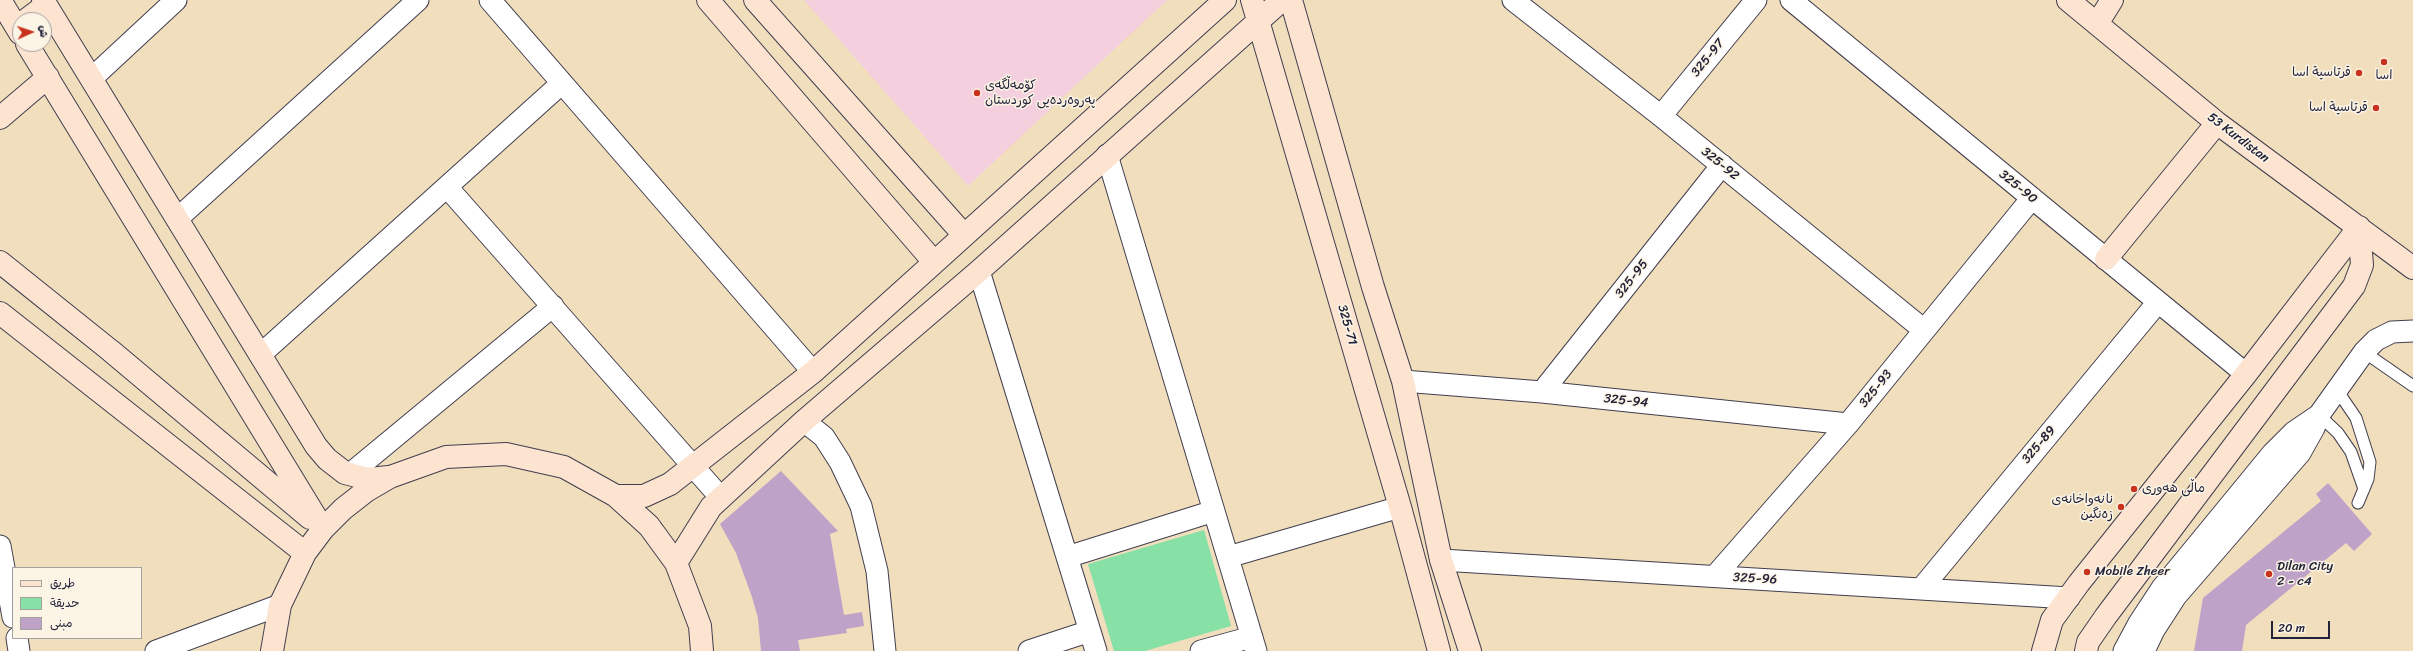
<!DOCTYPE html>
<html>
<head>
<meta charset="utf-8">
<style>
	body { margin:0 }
	#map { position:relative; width:2413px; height:651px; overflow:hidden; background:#f1debd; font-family:Sriracha,"Playpen Sans Arabic",sans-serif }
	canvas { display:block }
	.legend { position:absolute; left:12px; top:567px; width:130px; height:72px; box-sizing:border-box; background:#fcf5e5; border:1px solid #a5a1a1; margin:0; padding:5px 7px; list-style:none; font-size:12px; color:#22223b }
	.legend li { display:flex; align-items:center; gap:8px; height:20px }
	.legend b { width:20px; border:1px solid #a5a1a1 }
	.north { position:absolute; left:12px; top:12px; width:40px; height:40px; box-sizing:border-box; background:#fcf5e5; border:1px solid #a5a1a1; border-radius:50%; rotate:87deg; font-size:11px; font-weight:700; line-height:16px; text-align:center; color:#22223b }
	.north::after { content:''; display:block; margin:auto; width:14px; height:18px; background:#c8321e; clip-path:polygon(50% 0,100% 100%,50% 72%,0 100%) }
	.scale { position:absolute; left:2271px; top:621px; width:59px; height:18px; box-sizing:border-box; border:2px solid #22223b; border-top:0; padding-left:5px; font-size:12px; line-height:14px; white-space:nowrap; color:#22223b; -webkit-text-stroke:3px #fcf5e5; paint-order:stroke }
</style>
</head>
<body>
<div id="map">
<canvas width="2413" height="651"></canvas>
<ul class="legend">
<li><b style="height:5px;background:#fde4d1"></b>طريق</li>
<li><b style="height:11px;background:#87e0a5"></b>حديقة</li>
<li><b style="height:11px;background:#bfa2c8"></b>مبنى</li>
</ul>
<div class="north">ش</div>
<div class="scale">20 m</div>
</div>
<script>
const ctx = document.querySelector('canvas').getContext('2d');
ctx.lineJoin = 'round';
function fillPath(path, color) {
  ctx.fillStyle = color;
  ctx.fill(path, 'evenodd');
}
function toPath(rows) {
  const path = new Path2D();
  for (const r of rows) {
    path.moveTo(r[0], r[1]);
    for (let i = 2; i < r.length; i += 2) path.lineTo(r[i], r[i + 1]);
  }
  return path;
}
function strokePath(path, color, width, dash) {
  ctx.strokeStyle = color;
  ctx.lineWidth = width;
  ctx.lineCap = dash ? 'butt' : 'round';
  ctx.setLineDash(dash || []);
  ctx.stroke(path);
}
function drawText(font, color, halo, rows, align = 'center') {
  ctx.font = font + ' Sriracha,"Playpen Sans Arabic",sans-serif';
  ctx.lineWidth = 3;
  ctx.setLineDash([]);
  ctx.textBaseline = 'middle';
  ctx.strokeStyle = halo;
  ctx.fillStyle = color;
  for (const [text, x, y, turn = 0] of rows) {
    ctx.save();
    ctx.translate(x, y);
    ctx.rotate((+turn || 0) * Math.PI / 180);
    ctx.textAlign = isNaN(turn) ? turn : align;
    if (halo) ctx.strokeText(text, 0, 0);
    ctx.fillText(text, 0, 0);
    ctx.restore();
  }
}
const built = toPath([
	[804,0,1167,0,968,186]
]);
const green = toPath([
	[1204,530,1231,626,1145,651,1114,651,1088,564]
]);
const building = toPath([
	[781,471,838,531,830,534,844,615,862,612,864,626,846,629,847,633,798,640,800,651,761,651,758,618,752,597,736,553,720,524],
	[2328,483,2372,534,2354,551,2346,543,2246,625,2242,651,2194,651,2203,598,2321,501,2316,494]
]);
const lane = toPath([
	[2364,352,2413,386],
	[2337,390,2356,418,2370,462,2368,479,2358,503],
	[2319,415,2338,433,2351,452,2364,489]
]);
const street = toPath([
	[490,0,813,372],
	[1513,0,1661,116,1924,330],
	[1791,0,2246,374],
	[91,79,176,0],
	[1661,116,1756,0],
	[1107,155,1256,651],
	[447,187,721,498],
	[177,219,418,0],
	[979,271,1096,651],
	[260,355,562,83],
	[1403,381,1542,392,1848,424],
	[1542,392,1722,165],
	[804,421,824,437,840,462,861,506,877,571,885,651],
	[350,474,553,306],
	[0,546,13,617],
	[1067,557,1214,511],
	[1228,557,1400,507],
	[1441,560,2069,598],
	[1715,576,1848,424,2032,198],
	[1921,589,2158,302],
	[17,638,19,651],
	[156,651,280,605],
	[1029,651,1090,631],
	[1201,651,1252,637],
	[2124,651,2139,623,2162,588,2272,454,2294,432,2319,415],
	[2144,651,2154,630,2176,596,2300,453,2314,428,2319,415,2364,352,2376,340,2392,332,2413,331]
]);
const secondary = toPath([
	[0,0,20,33],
	[43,0,316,446,327,459,345,473,368,479,389,477],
	[708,0,934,262],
	[755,0,964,235],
	[1252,0,1400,507,1439,651],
	[1291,0,1373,287,1403,381,1441,560,1470,651],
	[2068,0,2217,123,2413,268],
	[26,20,46,5],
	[2097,24,2112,0],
	[27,44,323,529],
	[0,118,48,77],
	[2106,259,2217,123],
	[0,262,111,351,310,518],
	[0,313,305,553],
	[616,496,644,496,670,484,813,372,1225,0],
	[676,563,711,507,804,421,979,271,1282,0],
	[272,651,280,605,305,553,323,529,343,509,366,491,390,477,446,457,506,454,564,467,616,496,649,526,676,563,700,626,702,651],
	[2043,651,2052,620,2079,583,2246,374,2359,227],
	[2086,651,2088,642,2106,616,2354,286,2362,265,2359,227]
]);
const markers = [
	[2384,62,4,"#c8321e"],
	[2359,73,4,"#c8321e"],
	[977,93,4,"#c8321e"],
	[2376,108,4,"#c8321e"],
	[2134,489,4,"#c8321e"],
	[2121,507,4,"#c8321e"],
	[2087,572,4,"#c8321e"],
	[2269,574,4,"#c8321e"]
];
const streetNames = [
	["325-97",1708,58,-51],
	["53 Kurdistan",2238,138,37],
	["325-92",1720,164,39],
	["325-90",2018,187,39],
	["325-95",1632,279,-52],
	["325-71",1347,325,74],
	["325-93",1876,389,-51],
	["325-94",1626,401,6],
	["325-89",2039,445,-50],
	["325-96",1755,579,3]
];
const poiNames = [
	["قرتاسية اسا",2351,73,"right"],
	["اسا",2384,76,"center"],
	["كۆمەڵگەی",985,86],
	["پەروەردەیی كوردستان",985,101],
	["قرتاسیة اسا",2368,108,"right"],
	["ماڵی هەوری",2142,489],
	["نانەواخانەی",2113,500,"right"],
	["زەنگین",2113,515,"right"],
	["Dilan City",2277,567],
	["2 - c4",2277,582],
	["Mobile Zheer",2095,572]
];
fillPath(built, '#f4cfdd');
fillPath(green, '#87e0a5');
fillPath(building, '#bfa2c8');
strokePath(lane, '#413e4e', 13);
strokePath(street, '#413e4e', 23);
strokePath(secondary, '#413e4e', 24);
strokePath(lane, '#fff', 11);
strokePath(street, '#fff', 21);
strokePath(secondary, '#fde4d1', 22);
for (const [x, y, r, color] of markers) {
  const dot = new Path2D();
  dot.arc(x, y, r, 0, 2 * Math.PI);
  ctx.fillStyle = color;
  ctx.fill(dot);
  strokePath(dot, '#fcf5e5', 1.5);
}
drawText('13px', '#22223b', '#fcf5e5', streetNames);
drawText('13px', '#22223b', '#fcf5e5', poiNames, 'left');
</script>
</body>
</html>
